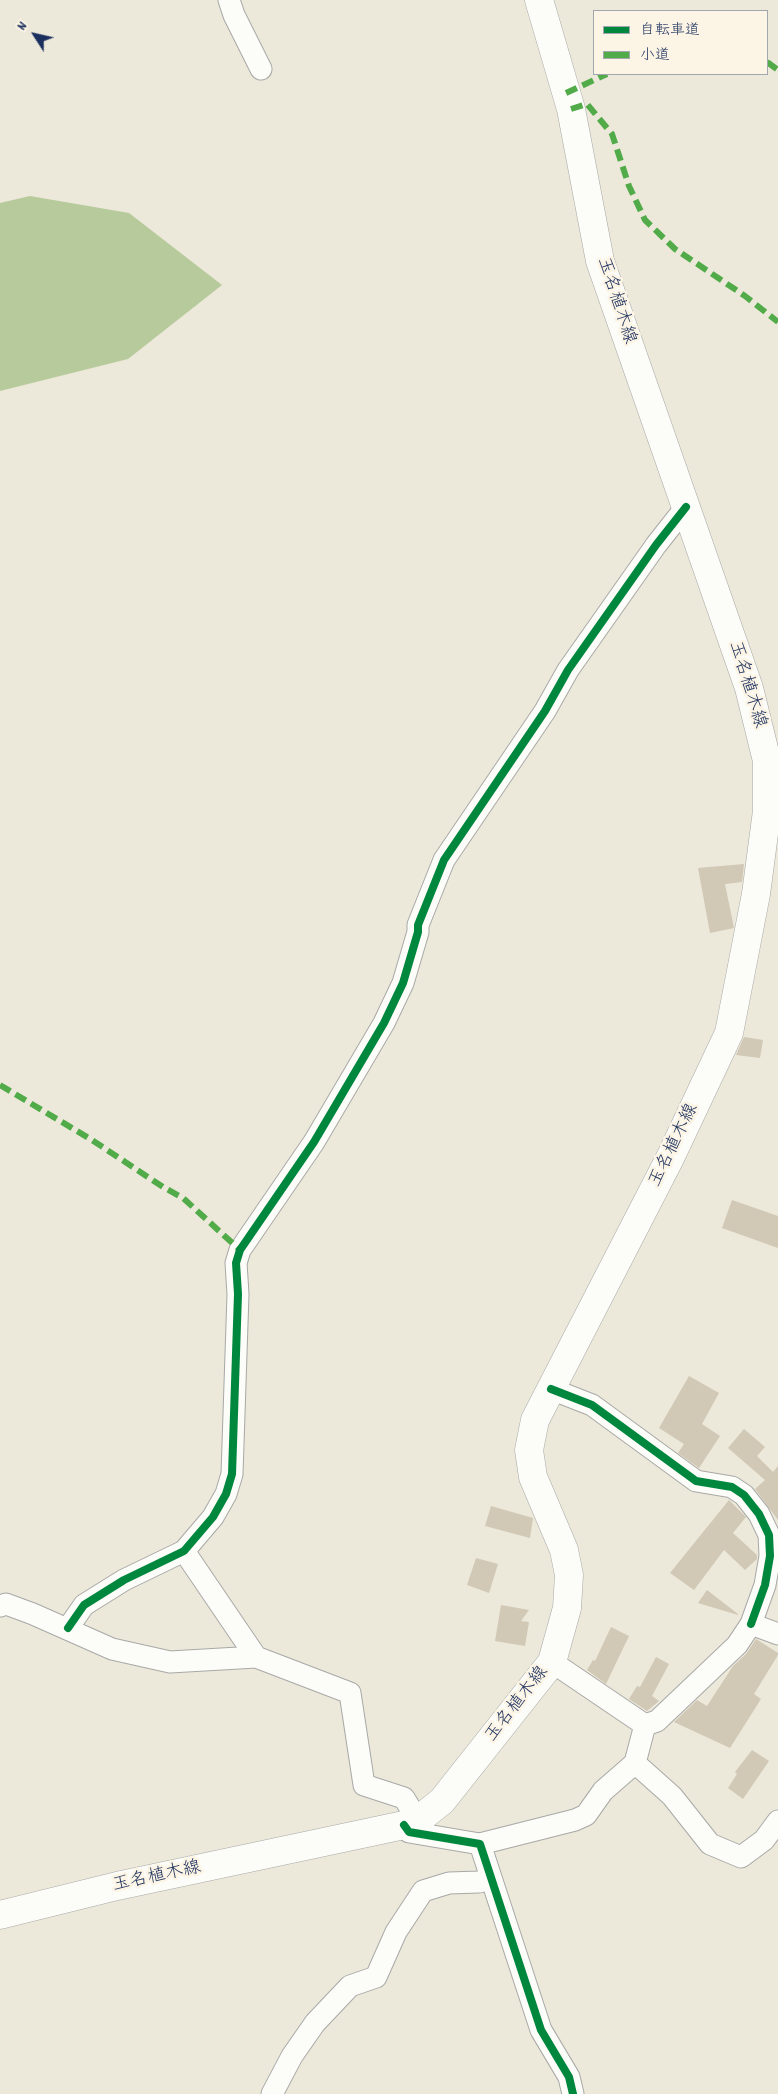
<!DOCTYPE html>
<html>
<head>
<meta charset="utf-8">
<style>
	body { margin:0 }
	#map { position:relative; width:778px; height:2094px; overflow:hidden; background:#ece8da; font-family:Dekko,"Klee One",sans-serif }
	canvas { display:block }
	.legend { position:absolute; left:593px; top:10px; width:175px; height:65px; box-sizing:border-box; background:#fcf5e5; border:1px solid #a2a6af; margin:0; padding:6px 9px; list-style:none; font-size:15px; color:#1b2f5e }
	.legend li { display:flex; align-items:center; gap:10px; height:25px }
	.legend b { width:25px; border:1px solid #a2a6af }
	.north { position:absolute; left:10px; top:10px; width:50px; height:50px; -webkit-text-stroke:4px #fcf5e5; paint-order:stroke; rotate:305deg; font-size:14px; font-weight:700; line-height:20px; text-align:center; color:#1b2f5e }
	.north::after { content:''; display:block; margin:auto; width:18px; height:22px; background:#1b2f5e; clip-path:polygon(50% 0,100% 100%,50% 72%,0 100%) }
</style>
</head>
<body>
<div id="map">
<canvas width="778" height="2094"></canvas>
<ul class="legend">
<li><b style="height:6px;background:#00873e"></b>自転車道</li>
<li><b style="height:6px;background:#52ab49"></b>小道</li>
</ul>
<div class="north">N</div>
</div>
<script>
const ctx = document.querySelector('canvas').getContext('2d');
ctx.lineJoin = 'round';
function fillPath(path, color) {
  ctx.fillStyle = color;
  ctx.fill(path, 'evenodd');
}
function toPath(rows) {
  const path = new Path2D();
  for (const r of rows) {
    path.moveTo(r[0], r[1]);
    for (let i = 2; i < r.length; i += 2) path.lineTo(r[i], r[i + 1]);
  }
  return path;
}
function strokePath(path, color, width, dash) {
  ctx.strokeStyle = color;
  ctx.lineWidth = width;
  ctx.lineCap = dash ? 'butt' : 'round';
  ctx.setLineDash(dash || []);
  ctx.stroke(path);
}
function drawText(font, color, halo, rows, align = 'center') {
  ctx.font = font + ' Dekko,"Klee One",sans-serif';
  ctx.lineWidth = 5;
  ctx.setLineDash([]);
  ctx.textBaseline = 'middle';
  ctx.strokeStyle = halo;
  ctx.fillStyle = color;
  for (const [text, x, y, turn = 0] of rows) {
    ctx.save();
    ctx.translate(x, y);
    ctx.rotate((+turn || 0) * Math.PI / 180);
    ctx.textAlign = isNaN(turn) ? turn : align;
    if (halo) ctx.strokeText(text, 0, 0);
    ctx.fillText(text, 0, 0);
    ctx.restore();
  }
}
const forest = toPath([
	[30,196,129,213,222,285,128,359,0,391,0,203]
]);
const building = toPath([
	[744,864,742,882,725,884,734,928,710,933,698,868],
	[744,1037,763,1040,760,1058,736,1055],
	[732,1200,778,1216,778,1248,722,1228],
	[689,1376,719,1393,702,1424,720,1436,699,1468,678,1453,684,1444,659,1428],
	[744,1429,765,1447,757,1456,773,1472,778,1466,778,1520,755,1489,765,1480,728,1448],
	[729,1500,746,1517,733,1533,757,1555,757,1559,745,1570,724,1550,694,1590,670,1573],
	[491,1506,533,1518,530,1538,485,1526],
	[476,1558,498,1564,489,1593,467,1585],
	[707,1590,738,1614,738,1615,698,1603],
	[501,1605,529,1610,521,1621,529,1622,525,1646,495,1641],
	[611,1627,629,1636,606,1684,587,1670,593,1660,595,1661],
	[756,1639,778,1653,778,1655,754,1694,761,1699,730,1748,674,1722,697,1700,707,1706,733,1666,746,1654],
	[656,1657,669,1664,652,1696,659,1701,647,1711,629,1699,637,1686,640,1687],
	[752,1750,769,1761,743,1799,728,1788,737,1774,735,1772]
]);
const minor = toPath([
	[229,0,234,15,261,69],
	[551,1389,592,1405,696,1481,732,1487,744,1495,759,1514,769,1535,770,1556,765,1585,751,1624],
	[0,1606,6,1604,33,1614,112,1649,170,1662,256,1657,184,1551],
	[68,1628,84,1605,124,1580,184,1551,213,1517,226,1494,232,1474,238,1294,236,1263,240,1250,314,1142,384,1023,403,983,418,932,418,925,444,860,545,711,568,670,656,545,686,507],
	[256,1657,350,1693,364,1785,404,1798,417,1819],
	[552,1662,645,1725],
	[645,1725,635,1763,672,1796,710,1844,741,1857,764,1840,778,1821],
	[645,1725,657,1721,737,1645,751,1624,778,1634],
	[404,1825,409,1832,480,1844,541,2030,569,2077,573,2094],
	[480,1844,575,1820,586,1815,603,1791,635,1763],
	[272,2094,292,2056,315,2023,350,1986,376,1977,396,1932,423,1891,449,1883,479,1882,490,1879]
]);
const major = toPath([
	[0,1915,117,1886,404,1825,422,1817,442,1801,552,1662,567,1608,569,1575,564,1550,533,1477,529,1450,535,1420,670,1158,729,1033,756,894,767,811,767,761,749,688,600,261,571,109,539,0]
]);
const quiet = toPath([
	[767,62,778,70],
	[566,93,607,74],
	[571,109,587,104,612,134,629,186,645,220,675,249,745,296,778,322],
	[0,1085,92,1140,163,1187,183,1198,240,1250]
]);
const cycleway = toPath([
	[551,1389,592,1405,696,1481,732,1487,744,1495,759,1514,769,1535,770,1556,765,1585,751,1624],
	[68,1628,84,1605,124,1580,184,1551,213,1517,226,1494,232,1474,238,1294,236,1263,240,1250,314,1142,384,1023,403,983,418,932,418,925,444,860,545,711,568,670,656,545,686,507],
	[404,1825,409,1832,480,1844,541,2030,569,2077,573,2094]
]);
const streetNames = [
	["玉名植木線",615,301,72],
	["玉名植木線",746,685,73],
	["玉名植木線",675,1146,-64],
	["玉名植木線",518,1705,-52],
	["玉名植木線",157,1878,-12]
];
fillPath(forest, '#b7ca9b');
fillPath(building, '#d1c8b6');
strokePath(minor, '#a8a9a7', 23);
strokePath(major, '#a8a9a7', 29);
strokePath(minor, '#fcfcf9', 21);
strokePath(major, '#fcfcf9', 28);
strokePath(quiet, '#52ab49', 6, [12, 6]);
strokePath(cycleway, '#00873e', 8);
drawText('18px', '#1b2f5e', '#fcf5e5', streetNames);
</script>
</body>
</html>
